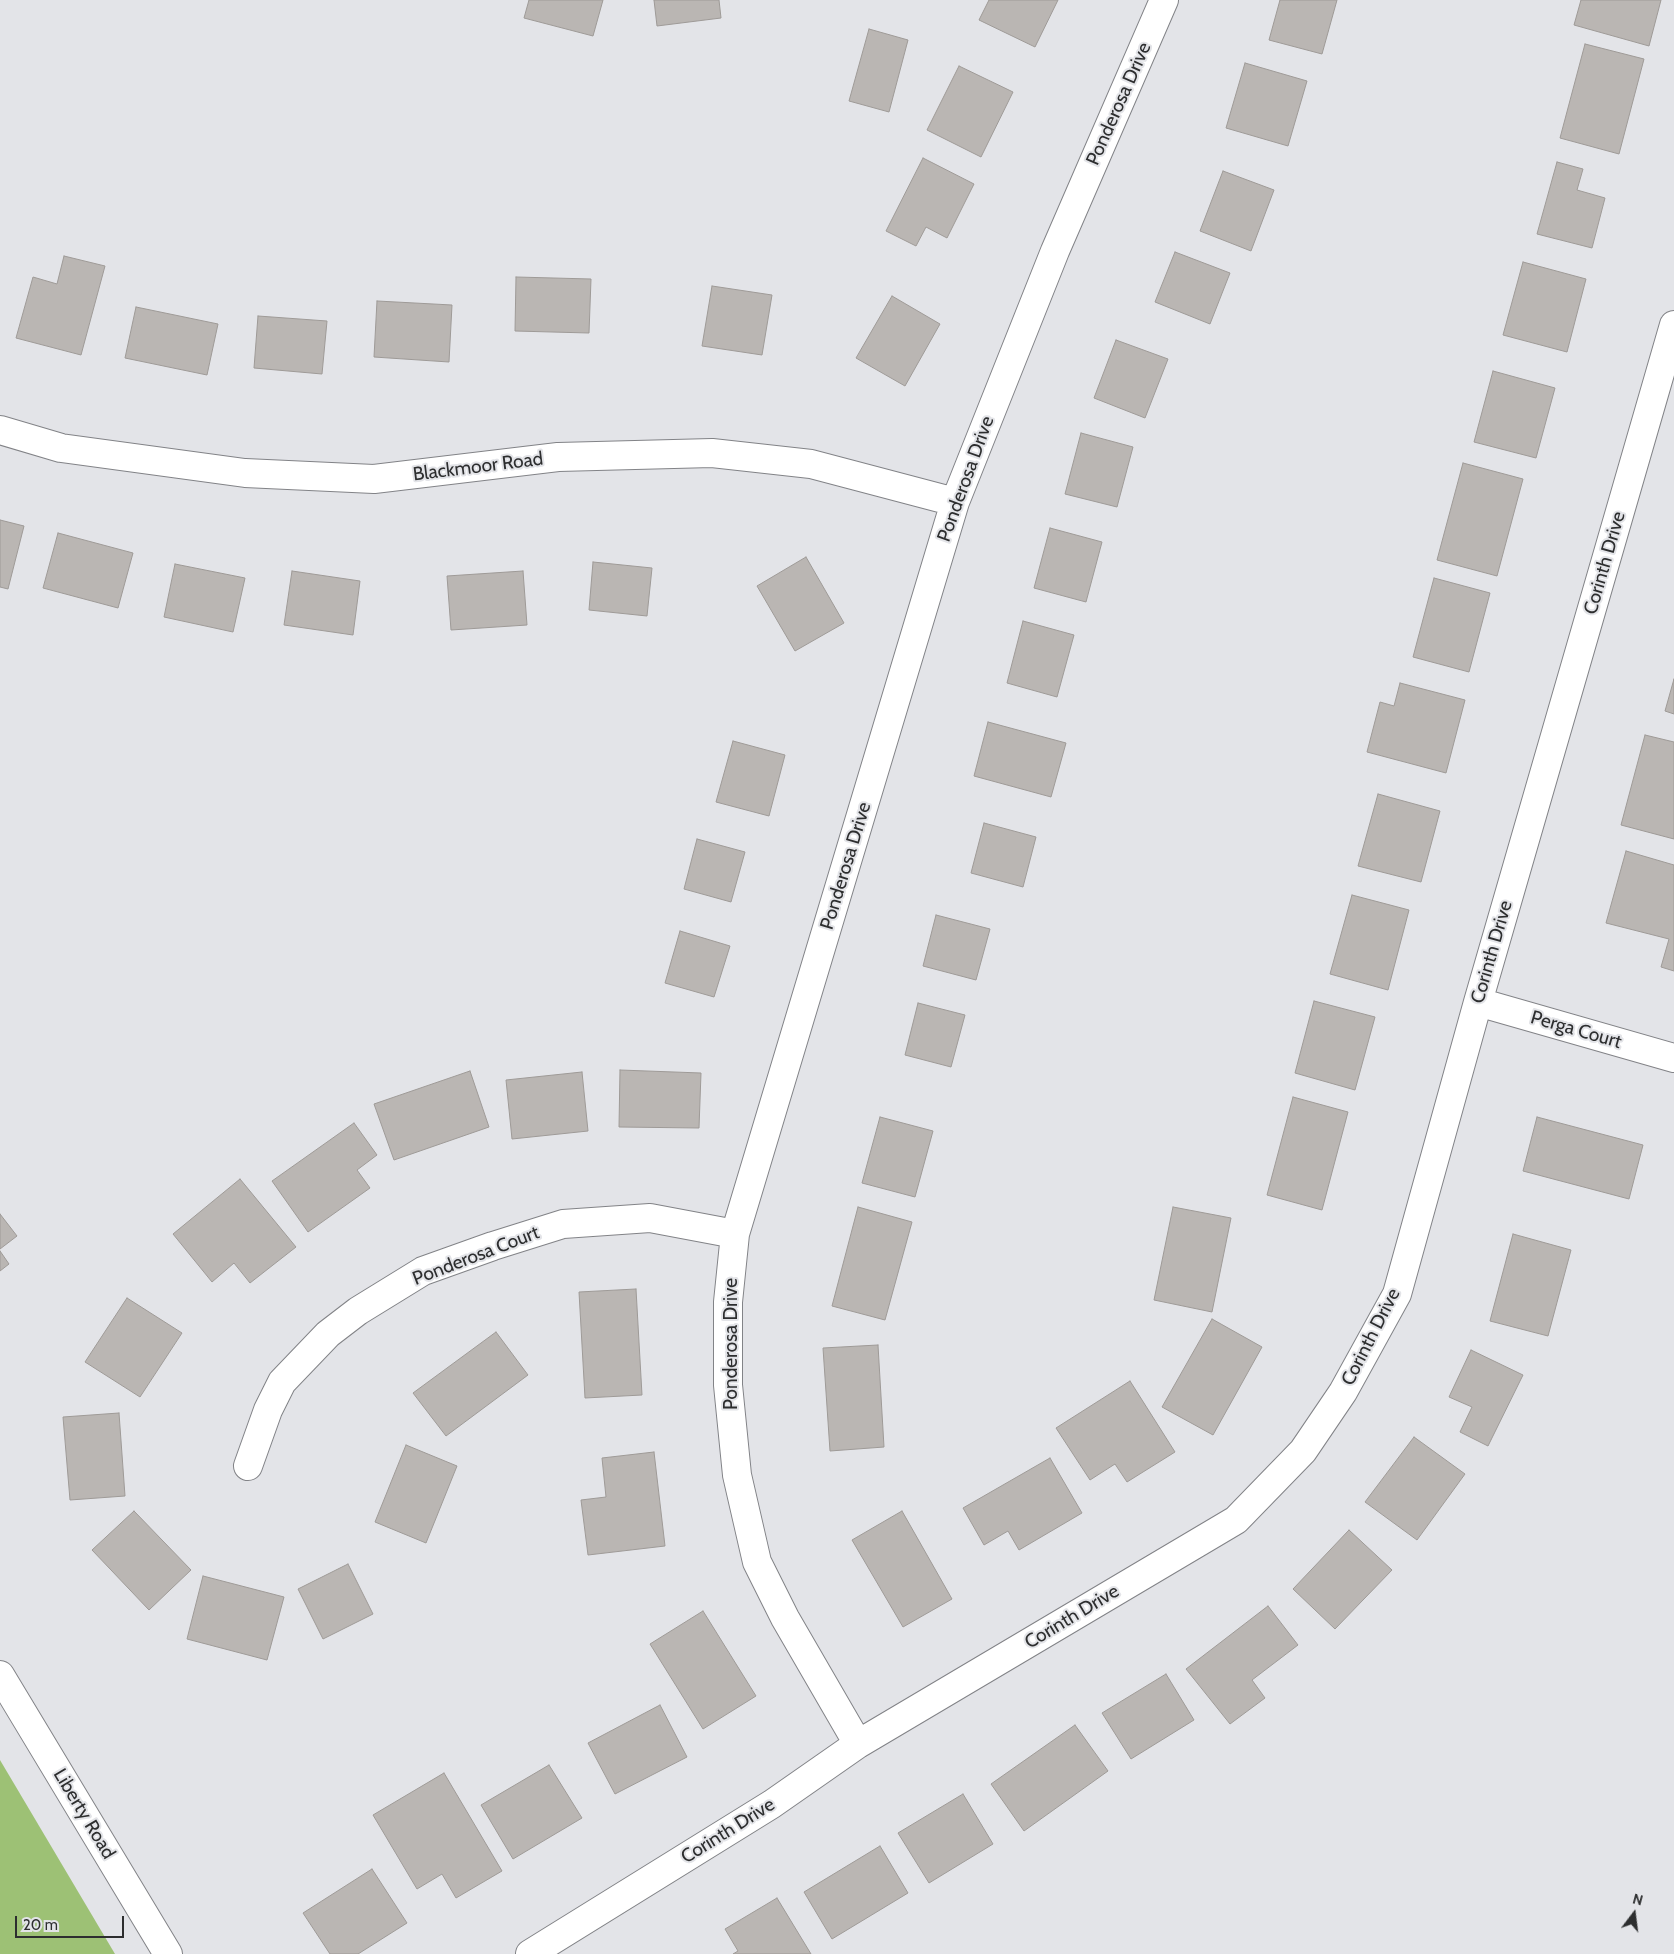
<!DOCTYPE html>
<html>
<head>
<meta charset="utf-8">
<style>
	body { margin:0 }
	#map { position:relative; width:1674px; height:1954px; overflow:hidden; background:#e3e4e8; font-family:Cabin,sans-serif }
	canvas { display:block }
	.north { position:absolute; left:1609px; top:1889px; width:50px; height:50px; -webkit-text-stroke:4px #e3e4e8; paint-order:stroke; rotate:15deg; font-size:14px; font-weight:700; line-height:20px; text-align:center; color:#2d2e2f }
	.north::after { content:''; display:block; margin:auto; width:18px; height:22px; background:#2d2e2f; clip-path:polygon(50% 0,100% 100%,50% 72%,0 100%) }
	.scale { position:absolute; left:15px; top:1916px; width:109px; height:22px; box-sizing:border-box; border:2px solid #2d2e2f; border-top:0; padding-left:6px; font-size:15px; line-height:18px; white-space:nowrap; color:#2d2e2f; -webkit-text-stroke:4px #e3e4e8; paint-order:stroke }
</style>
</head>
<body>
<div id="map">
<canvas width="1674" height="1954"></canvas>
<div class="north">N</div>
<div class="scale">20 m</div>
</div>
<script>
const ctx = document.querySelector('canvas').getContext('2d');
ctx.lineJoin = 'round';
function fillPath(path, color) {
  ctx.fillStyle = color;
  ctx.fill(path, 'evenodd');
}
function toPath(rows) {
  const path = new Path2D();
  for (const r of rows) {
    path.moveTo(r[0], r[1]);
    for (let i = 2; i < r.length; i += 2) path.lineTo(r[i], r[i + 1]);
  }
  return path;
}
function strokePath(path, color, width, dash) {
  ctx.strokeStyle = color;
  ctx.lineWidth = width;
  ctx.lineCap = dash ? 'butt' : 'round';
  ctx.setLineDash(dash || []);
  ctx.stroke(path);
}
function drawText(font, color, halo, rows, align = 'center') {
  ctx.font = font + ' Cabin,sans-serif';
  ctx.lineWidth = 4;
  ctx.setLineDash([]);
  ctx.textBaseline = 'middle';
  ctx.strokeStyle = halo;
  ctx.fillStyle = color;
  for (const [text, x, y, turn = 0] of rows) {
    ctx.save();
    ctx.translate(x, y);
    ctx.rotate((+turn || 0) * Math.PI / 180);
    ctx.textAlign = isNaN(turn) ? turn : align;
    if (halo) ctx.strokeText(text, 0, 0);
    ctx.fillText(text, 0, 0);
    ctx.restore();
  }
}
const forest = toPath([
	[0,1760,115,1954,0,1954]
]);
const building = toPath([
	[529,0,603,0,593,36,524,18,529,0],
	[654,0,719,0,721,18,657,26,654,0],
	[989,0,1058,0,1035,47,979,20,989,0],
	[1280,0,1337,0,1322,54,1269,40,1280,0],
	[1581,0,1661,0,1649,46,1574,25,1581,0],
	[869,29,908,40,889,112,849,101,869,29],
	[1585,44,1644,59,1619,154,1560,138,1585,44],
	[1245,63,1307,81,1288,146,1226,128,1245,63],
	[959,66,1013,92,981,157,927,130,959,66],
	[923,158,974,184,947,238,926,227,916,246,886,231,923,158],
	[1557,162,1583,169,1577,190,1605,198,1592,248,1537,234,1557,162],
	[1223,171,1274,190,1251,251,1200,231,1223,171],
	[1175,252,1230,273,1210,324,1155,302,1175,252],
	[64,256,105,266,81,355,16,338,33,277,57,284,64,256],
	[1523,262,1586,279,1567,352,1503,335,1523,262],
	[516,277,591,279,589,333,515,331,516,277],
	[712,286,772,295,762,355,702,346,712,286],
	[892,296,940,324,905,386,856,358,892,296],
	[377,301,452,305,449,362,374,357,377,301],
	[136,307,218,324,207,375,125,358,136,307],
	[258,316,327,321,322,374,254,368,258,316],
	[1116,340,1168,359,1145,418,1094,398,1116,340],
	[1493,371,1555,388,1536,458,1474,442,1493,371],
	[1081,433,1133,447,1117,507,1065,494,1081,433],
	[1463,463,1523,479,1497,576,1437,560,1463,463],
	[0,520,24,526,8,589,0,587,0,520],
	[1050,528,1102,542,1086,602,1034,588,1050,528],
	[58,533,133,553,118,608,43,588,58,533],
	[806,557,844,623,795,651,757,586,806,557],
	[593,562,652,568,647,616,589,610,593,562],
	[175,564,245,578,233,632,164,617,175,564],
	[292,571,360,581,353,635,284,625,292,571],
	[523,571,527,625,451,630,447,576,523,571],
	[1434,578,1490,593,1469,672,1413,657,1434,578],
	[1023,621,1074,635,1057,697,1007,683,1023,621],
	[1674,679,1674,714,1665,711,1674,679],
	[1400,683,1465,700,1446,773,1367,752,1380,702,1394,706,1400,683],
	[988,722,1066,743,1051,797,974,776,988,722],
	[1645,735,1674,742,1674,839,1621,825,1645,735],
	[733,741,785,755,769,816,716,802,733,741],
	[1378,794,1440,811,1421,882,1358,866,1378,794],
	[984,823,1036,837,1023,887,971,873,984,823],
	[697,839,745,852,731,902,684,889,697,839],
	[1626,851,1674,865,1674,971,1661,967,1669,939,1606,923,1626,851],
	[1352,895,1409,910,1388,990,1330,974,1352,895],
	[936,915,990,929,976,980,923,966,936,915],
	[680,931,730,946,714,997,665,983,680,931],
	[1314,1001,1375,1017,1355,1090,1295,1073,1314,1001],
	[918,1003,965,1015,951,1067,905,1055,918,1003],
	[620,1070,701,1073,699,1128,619,1127,620,1070],
	[470,1071,489,1127,394,1160,374,1104,470,1071],
	[582,1072,588,1131,512,1139,506,1080,582,1072],
	[1293,1097,1348,1112,1322,1210,1267,1195,1293,1097],
	[880,1117,933,1131,915,1197,862,1183,880,1117],
	[1537,1117,1643,1145,1629,1199,1523,1171,1537,1117],
	[354,1123,377,1155,357,1170,370,1188,308,1232,272,1181,354,1123],
	[240,1179,296,1247,250,1283,234,1263,212,1282,173,1234,240,1179],
	[858,1207,912,1222,885,1320,832,1306,858,1207],
	[1173,1207,1231,1218,1212,1312,1154,1300,1173,1207],
	[0,1214,17,1236,0,1249,0,1214],
	[1513,1234,1571,1250,1548,1336,1490,1321,1513,1234],
	[0,1251,9,1264,0,1271,0,1251],
	[636,1289,642,1395,585,1398,579,1292,636,1289],
	[127,1298,182,1333,140,1397,85,1362,127,1298],
	[1212,1319,1262,1347,1213,1435,1162,1407,1212,1319],
	[496,1332,528,1375,446,1436,413,1393,496,1332],
	[878,1345,884,1447,830,1451,823,1348,878,1345],
	[1471,1350,1523,1375,1488,1446,1460,1432,1472,1407,1449,1397,1471,1350],
	[1130,1381,1175,1452,1127,1482,1115,1464,1090,1480,1056,1428,1130,1381],
	[119,1413,125,1496,70,1500,63,1417,119,1413],
	[1414,1437,1465,1474,1417,1540,1365,1502,1414,1437],
	[406,1445,457,1466,426,1543,375,1522,406,1445],
	[654,1452,665,1546,588,1555,581,1500,606,1497,602,1458,654,1452],
	[1050,1458,1082,1513,1019,1550,1008,1531,984,1545,963,1508,1050,1458],
	[134,1511,191,1570,149,1610,92,1550,134,1511],
	[902,1511,952,1599,903,1627,852,1540,902,1511],
	[1349,1530,1392,1570,1335,1629,1293,1589,1349,1530],
	[348,1564,373,1614,323,1639,298,1589,348,1564],
	[203,1576,284,1597,267,1660,187,1639,203,1576],
	[1268,1606,1298,1645,1252,1680,1265,1698,1230,1724,1186,1669,1268,1606],
	[703,1611,756,1696,703,1729,650,1644,703,1611],
	[1166,1674,1194,1720,1131,1759,1102,1713,1166,1674],
	[660,1705,687,1757,615,1794,588,1743,660,1705],
	[1075,1725,1108,1771,1024,1831,991,1784,1075,1725],
	[549,1765,582,1818,513,1859,481,1805,549,1765],
	[444,1773,502,1871,456,1898,442,1874,417,1889,373,1815,444,1773],
	[963,1794,993,1844,929,1883,898,1833,963,1794],
	[880,1846,908,1893,832,1939,804,1892,880,1846],
	[372,1869,407,1923,358,1954,330,1954,303,1913,372,1869],
	[777,1898,811,1954,733,1954,738,1951,725,1929,777,1898]
]);
const street = toPath([
	[0,430,61,448,245,473,374,479,558,457,712,453,811,464,955,502],
	[1478,1002,1674,1058],
	[248,1466,268,1410,282,1382,328,1334,358,1311,423,1271,493,1246,563,1224,650,1218,735,1234],
	[858,1744,785,1618,757,1562,737,1475,728,1385,728,1302,735,1234,955,502,1055,251,1164,0],
	[530,1954,772,1804,858,1744,1236,1520,1303,1451,1343,1392,1397,1294,1478,1002,1674,325]
]);
const secondary = toPath([
	[0,1675,168,1954]
]);
const streetNames = [
	["Ponderosa Drive",1119,104,-66],
	["Blackmoor Road",478,467,-7],
	["Ponderosa Drive",966,479,-70],
	["Corinth Drive",1605,563,-74],
	["Ponderosa Drive",846,866,-73],
	["Corinth Drive",1492,952,-74],
	["Perga Court",1576,1030,16],
	["Ponderosa Court",476,1256,-21],
	["Corinth Drive",1371,1337,-63],
	["Ponderosa Drive",731,1344,-90],
	["Corinth Drive",1072,1617,-31],
	["Liberty Road",84,1814,59],
	["Corinth Drive",728,1831,-32]
];
fillPath(forest, '#9dc175');
fillPath(building, '#bab6b3');
strokePath(building, '#9e9a97', 1);
strokePath(street, '#828387', 30);
strokePath(secondary, '#828387', 30);
strokePath(street, '#fff', 28);
strokePath(secondary, '#fff', 28);
drawText('19px', '#2d2e2f', '#e3e4e8', streetNames);
</script>
</body>
</html>
